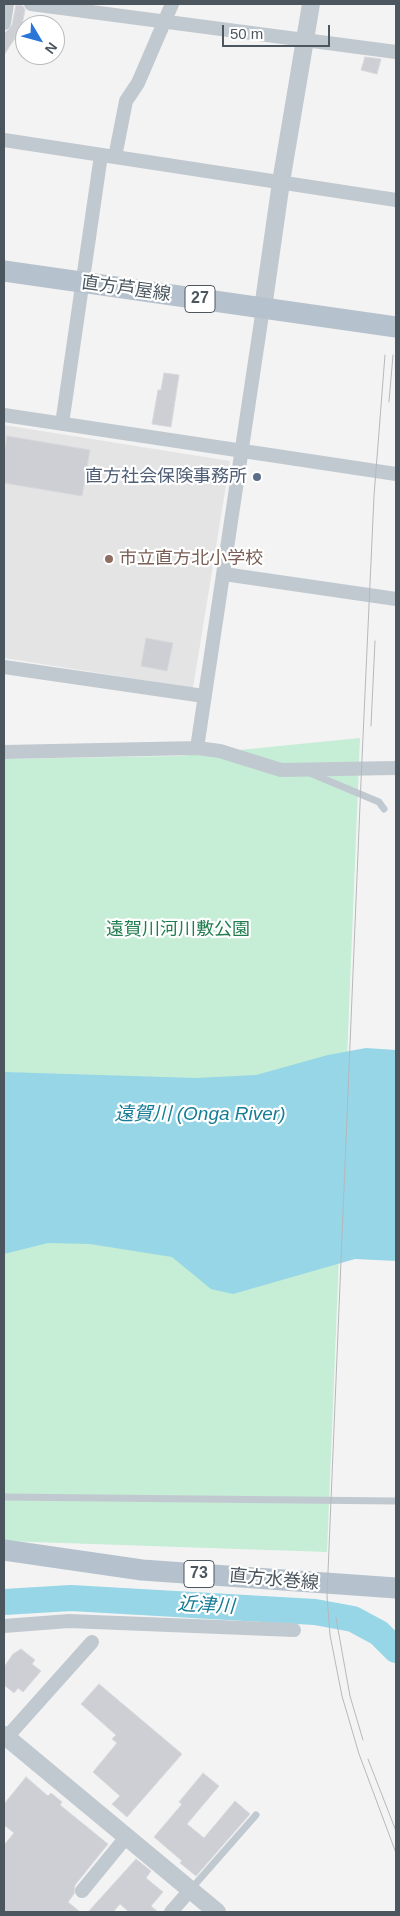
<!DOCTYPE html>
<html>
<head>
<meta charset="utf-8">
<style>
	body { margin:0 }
	#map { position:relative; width:400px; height:1916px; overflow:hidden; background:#f4f3f3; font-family:Helvetica,sans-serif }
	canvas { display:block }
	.frame { position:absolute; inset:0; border:5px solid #4b565f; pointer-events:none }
	.north { position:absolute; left:15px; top:15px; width:50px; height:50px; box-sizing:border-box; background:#fff; border:1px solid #b7bbbf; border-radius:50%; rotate:127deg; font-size:14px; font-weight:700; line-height:20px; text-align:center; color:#4b565f }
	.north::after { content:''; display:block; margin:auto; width:18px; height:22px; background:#2976d8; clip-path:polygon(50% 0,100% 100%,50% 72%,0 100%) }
	.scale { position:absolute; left:222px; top:25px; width:108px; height:22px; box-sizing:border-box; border:2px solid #4b565f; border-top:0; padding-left:6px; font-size:15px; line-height:18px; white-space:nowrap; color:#4b565f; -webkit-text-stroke:4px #fff; paint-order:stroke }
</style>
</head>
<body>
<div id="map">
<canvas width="400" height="1916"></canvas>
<div class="frame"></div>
<div class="north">N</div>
<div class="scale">50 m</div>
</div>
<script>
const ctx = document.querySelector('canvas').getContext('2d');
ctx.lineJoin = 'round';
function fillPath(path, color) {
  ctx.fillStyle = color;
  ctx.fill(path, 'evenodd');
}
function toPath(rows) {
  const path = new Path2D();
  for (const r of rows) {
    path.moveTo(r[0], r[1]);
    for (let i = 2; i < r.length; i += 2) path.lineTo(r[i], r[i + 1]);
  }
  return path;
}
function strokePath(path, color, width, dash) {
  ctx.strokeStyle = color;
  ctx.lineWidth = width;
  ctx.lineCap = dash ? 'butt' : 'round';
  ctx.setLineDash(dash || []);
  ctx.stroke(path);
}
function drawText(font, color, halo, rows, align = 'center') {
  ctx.font = font + ' Helvetica,"Noto Sans JP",sans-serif';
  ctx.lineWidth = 4.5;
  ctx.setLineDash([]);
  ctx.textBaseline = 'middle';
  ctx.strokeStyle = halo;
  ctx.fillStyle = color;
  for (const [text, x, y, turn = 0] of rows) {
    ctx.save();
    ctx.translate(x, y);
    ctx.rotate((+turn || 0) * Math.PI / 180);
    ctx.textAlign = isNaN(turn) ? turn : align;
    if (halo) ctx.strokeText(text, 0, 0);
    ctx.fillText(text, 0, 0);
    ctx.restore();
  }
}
const education = toPath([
	[4,425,230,461,193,688,4,658]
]);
const green = toPath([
	[360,738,327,1552,4,1541,4,759,179,756]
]);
const water = toPath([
	[366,1048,396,1050,396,1261,355,1259,233,1294,211,1289,172,1257,90,1244,48,1243,4,1254,4,1072,196,1078,256,1075,328,1055]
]);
const river = toPath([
	[4,1602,71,1598,315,1612,353,1619,379,1633,396,1650]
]);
const building = toPath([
	[16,5,23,6,25,10,21,29,4,55,4,34,12,25,16,5],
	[365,57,381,59,377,74,361,70,365,57],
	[164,373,179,375,171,427,152,424,158,390,161,390,164,373],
	[7,436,90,450,82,496,4,483,4,455,7,436],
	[146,638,173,643,167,671,141,666,146,638],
	[21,1649,35,1660,32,1664,41,1671,23,1692,18,1688,14,1693,4,1685,4,1667,13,1654,21,1649],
	[99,1684,182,1754,127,1817,112,1804,120,1796,93,1772,117,1743,112,1739,116,1735,81,1704,99,1684],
	[203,1773,219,1786,187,1824,204,1838,235,1801,250,1814,196,1876,180,1863,182,1861,154,1837,182,1804,179,1802,203,1773],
	[26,1777,48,1796,51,1793,62,1802,60,1805,108,1844,75,1885,74,1894,68,1902,80,1912,4,1912,4,1845,14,1833,4,1825,4,1804,26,1777],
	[136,1859,151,1871,146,1878,163,1892,151,1906,158,1912,129,1912,120,1904,113,1912,88,1912,136,1859]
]);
const service = toPath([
	[310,773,379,802,384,809],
	[4,1497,396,1501],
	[191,1889,256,1815]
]);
const minor = toPath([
	[31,4,396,52],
	[4,23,7,4],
	[4,140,396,200],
	[115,157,126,101,138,83,172,4],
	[4,415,396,474],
	[62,424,101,155],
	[224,574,396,599],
	[4,667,204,696],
	[197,748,263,308],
	[4,752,197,748,220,751,281,770,396,768],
	[4,1626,69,1621,294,1630],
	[7,1737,92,1642],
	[82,1891,127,1836],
	[171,1912,191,1889]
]);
const tertiary = toPath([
	[263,308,281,182,311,4],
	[4,1735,217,1912]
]);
const primary = toPath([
	[4,271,396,327],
	[4,1550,142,1570,396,1588]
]);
const tram = toPath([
	[385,355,374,496,361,781,327,1596,330,1635,342,1696,359,1754,396,1853],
	[389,402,393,355],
	[371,726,375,641],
	[336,1618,350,1696,363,1740],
	[368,1759,396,1831]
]);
const markers = [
	[257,477,5,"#5c6f8a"],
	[109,559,5,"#8d6e63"]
];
const shields = [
	[200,299,30],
	[199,1574,30]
];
const shieldNames = [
	["27",200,299],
	["73",199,1574]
];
const streetNames = [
	["直方芦屋線",126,289,8],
	["直方水巻線",274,1580,5]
];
const serviceNames = [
	["直方社会保険事務所",247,477]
];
const educationNames = [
	["市立直方北小学校",119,559]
];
const parkNames = [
	["遠賀川河川敷公園",178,930]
];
const waterNames = [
	["遠賀川 (Onga River)",200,1115],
	["近津川",206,1606,3]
];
fillPath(education, '#e5e4e4');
fillPath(green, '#c6edd5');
fillPath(water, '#96d6e7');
strokePath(river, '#96d6e7', 26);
fillPath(building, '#cdcfd4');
strokePath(building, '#d7d9dd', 1);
strokePath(service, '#c1c9d0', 7);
strokePath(minor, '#c1c9d0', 14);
strokePath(tertiary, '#c1c9d0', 18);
strokePath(primary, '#b5c2ce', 21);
strokePath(tram, '#b5b8bc', 1);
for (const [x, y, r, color] of markers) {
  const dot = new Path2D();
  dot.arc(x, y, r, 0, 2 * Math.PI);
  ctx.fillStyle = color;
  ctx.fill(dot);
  strokePath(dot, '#fff', 2);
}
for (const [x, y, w] of shields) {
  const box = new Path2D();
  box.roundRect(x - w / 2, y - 13.5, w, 27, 4);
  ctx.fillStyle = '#fff';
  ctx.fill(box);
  strokePath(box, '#4b565f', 1);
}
drawText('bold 16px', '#4b565f', null, shieldNames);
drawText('18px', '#4b565f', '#fff', streetNames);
drawText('18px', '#4e5e75', '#fff', serviceNames, 'right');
drawText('18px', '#785e54', '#fff', educationNames, 'left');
drawText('18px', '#1f7d4e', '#fff', parkNames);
drawText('italic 19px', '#177c96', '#fff', waterNames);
</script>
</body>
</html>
